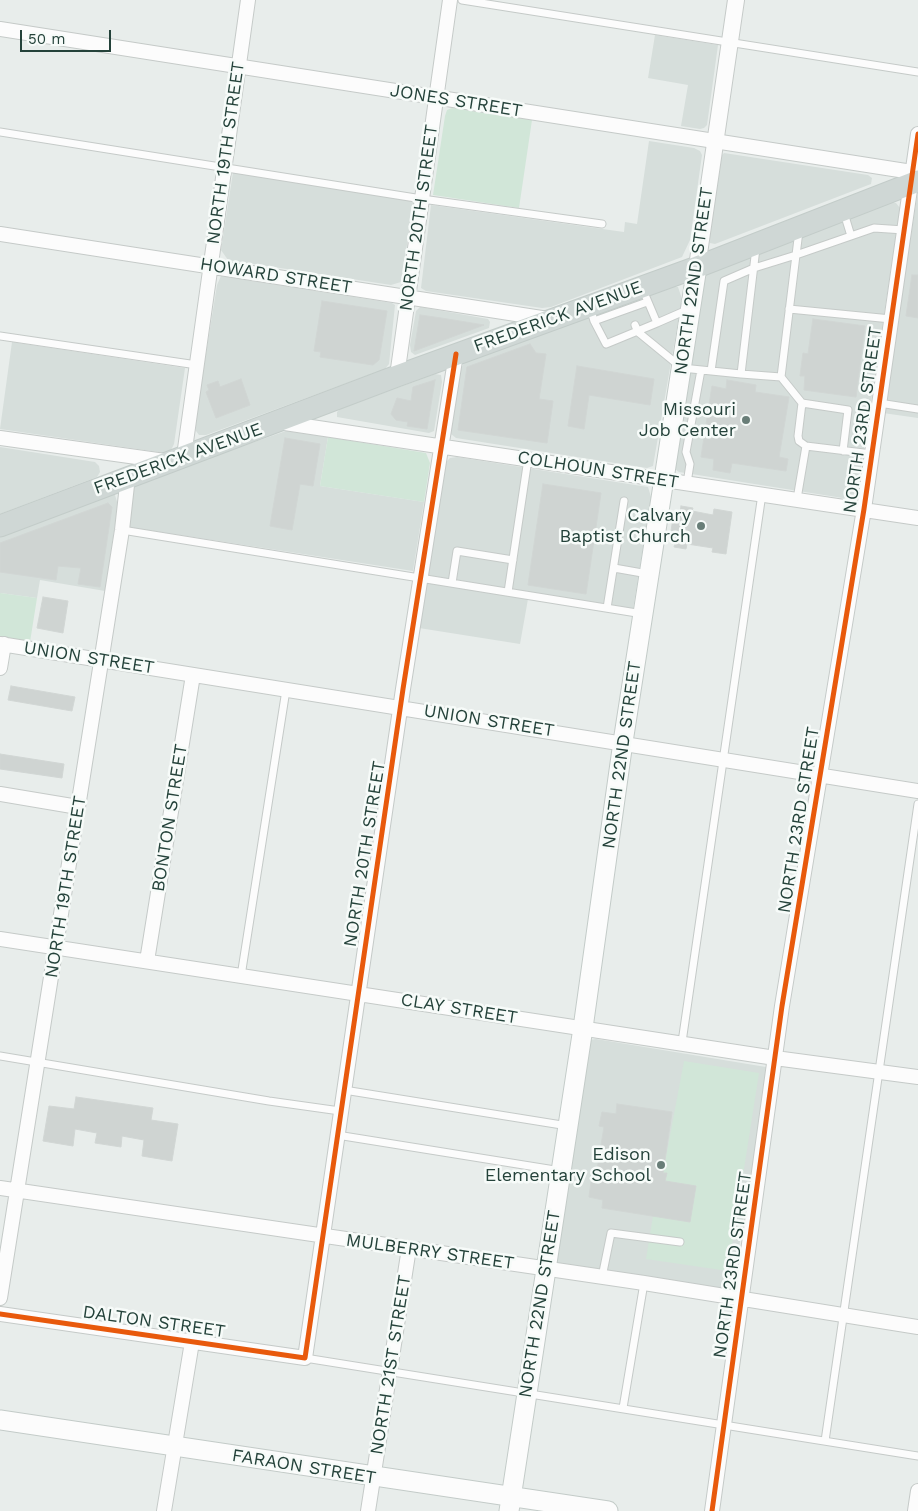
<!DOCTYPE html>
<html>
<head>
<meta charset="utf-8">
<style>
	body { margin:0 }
	#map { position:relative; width:918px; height:1511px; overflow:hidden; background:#e8edeb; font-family:"Work Sans",sans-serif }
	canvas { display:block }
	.scale { position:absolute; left:20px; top:30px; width:91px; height:22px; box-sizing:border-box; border:2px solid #24423a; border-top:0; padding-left:6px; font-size:15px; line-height:18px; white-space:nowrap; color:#24423a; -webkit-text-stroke:4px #f7fbf9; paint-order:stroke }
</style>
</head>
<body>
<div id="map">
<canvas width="918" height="1511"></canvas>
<div class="scale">50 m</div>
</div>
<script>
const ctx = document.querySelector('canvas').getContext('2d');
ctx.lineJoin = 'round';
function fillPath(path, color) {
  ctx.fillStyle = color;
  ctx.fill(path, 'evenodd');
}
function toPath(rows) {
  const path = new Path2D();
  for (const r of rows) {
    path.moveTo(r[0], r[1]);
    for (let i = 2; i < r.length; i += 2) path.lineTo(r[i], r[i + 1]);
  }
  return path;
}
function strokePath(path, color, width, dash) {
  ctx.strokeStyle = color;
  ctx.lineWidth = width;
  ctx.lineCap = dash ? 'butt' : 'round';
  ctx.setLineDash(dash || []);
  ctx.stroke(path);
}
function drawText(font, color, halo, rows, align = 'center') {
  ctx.font = font + ' "Work Sans",sans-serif';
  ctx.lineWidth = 5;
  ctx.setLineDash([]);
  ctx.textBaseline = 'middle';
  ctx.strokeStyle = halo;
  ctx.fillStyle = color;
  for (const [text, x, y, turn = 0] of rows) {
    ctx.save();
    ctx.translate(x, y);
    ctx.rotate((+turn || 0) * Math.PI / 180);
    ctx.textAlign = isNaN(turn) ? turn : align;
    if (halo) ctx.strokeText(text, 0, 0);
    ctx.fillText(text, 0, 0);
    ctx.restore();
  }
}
const built = toPath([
	[655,35,718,45,707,125,704,128,700,129,681,126,688,85,648,78],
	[649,141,694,148,700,151,702,155,690,240,682,257,551,307,542,308,426,291,421,288,431,205,624,232,625,222,637,224],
	[724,153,868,175,872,178,871,184,715,244,710,243,708,237,721,156],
	[233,172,414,201,401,282,391,285,228,260,221,250],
	[918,191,918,418,883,413],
	[891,202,896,203,900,208,857,495,849,499,679,472,675,469,704,275],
	[221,276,392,303,395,305,389,364,385,369,206,435,199,435,196,431,195,422,217,285],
	[671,286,678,287,682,299,653,466,647,468,456,438,451,434,461,368,464,363],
	[420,307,488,319,490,322,489,328,415,355,411,352,410,345,416,311],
	[12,342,185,368,174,444,171,450,165,453,0,429],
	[435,374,441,375,442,382,434,431,429,433,337,417,337,412,340,409],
	[286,431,328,437,320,486,424,502,413,571,128,527,133,489,136,483],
	[0,447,95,462,99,466,100,472,97,477,0,514],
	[457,457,648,487,651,497,633,609,427,575,446,462,450,458],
	[110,495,115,495,118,505,105,591,40,580,37,598,0,593,0,537],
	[426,583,528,599,520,644,419,628],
	[596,1039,766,1067,768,1071,732,1290,559,1263,554,1260,589,1040]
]);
const green = toPath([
	[452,108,532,120,519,208,433,195,445,116,447,110],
	[328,437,426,453,430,463,424,502,320,486],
	[0,593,37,598,30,642,0,637],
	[684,1061,759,1073,728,1271,646,1259,653,1216,665,1181,667,1173,663,1173]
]);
const building = toPath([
	[912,275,918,275,918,318,906,316,912,275],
	[322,301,387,311,379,360,373,365,320,357,321,352,314,351,322,301],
	[420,315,441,318,484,325,414,351,420,315],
	[813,319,865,326,856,397,804,390,805,376,800,376,803,353,808,354,813,319],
	[530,344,536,353,546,354,539,399,553,401,547,443,458,430,467,367,530,344],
	[577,366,654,379,650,405,589,395,584,429,568,426,577,366],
	[241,379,250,405,216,418,206,392,209,390,207,385,218,381,220,387,241,379],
	[435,380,427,429,407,426,408,422,396,420,391,414,397,398,411,401,413,387,435,380],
	[727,380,756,385,755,392,789,397,779,457,788,459,786,471,732,463,730,473,713,470,714,459,701,457,712,386,726,389,727,380],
	[285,438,320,444,313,486,300,484,292,530,270,526,285,438],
	[543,484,601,493,586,594,528,585,543,484],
	[108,503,112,507,100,587,78,584,81,568,58,566,56,580,0,572,0,543,108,503],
	[681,506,693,508,692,511,713,515,714,509,732,512,726,554,712,552,713,548,687,544,686,549,674,547,676,539,670,538,674,511,680,512,681,506],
	[43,597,68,601,63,633,37,628,43,597],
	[11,686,75,697,72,711,8,700,11,686],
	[0,754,64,764,62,778,0,769,0,754],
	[76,1097,153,1108,151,1120,178,1124,172,1161,142,1156,144,1140,122,1136,121,1147,95,1143,97,1133,75,1129,73,1146,43,1141,49,1106,74,1109,76,1097],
	[617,1104,672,1112,663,1173,667,1173,665,1181,696,1186,690,1222,602,1208,603,1200,589,1197,591,1182,595,1182,604,1127,599,1126,602,1112,616,1114,617,1104]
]);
const service = toPath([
	[462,0,918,72],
	[0,132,422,199,602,224],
	[844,213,851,236],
	[590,307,594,321,606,344,657,323,643,290],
	[789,309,891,319],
	[594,321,647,302],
	[657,323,689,309],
	[635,325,638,332,682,368,741,374,756,248],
	[0,336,197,365],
	[711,371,724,281,754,268,796,255,799,231],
	[741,374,781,377,796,255,874,228,904,230],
	[781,377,802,403],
	[879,403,918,409],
	[806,446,799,441,798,436,802,403,848,410,843,451],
	[687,483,690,464,686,452,701,370],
	[797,499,806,446,872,454],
	[122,530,643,614],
	[614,568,648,574],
	[452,583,457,551,513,560],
	[508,592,528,459],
	[607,608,624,501],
	[241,976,286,690],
	[682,1042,762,494],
	[0,1056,269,1101,340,1111],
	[344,1090,568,1126],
	[337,1135,561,1171],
	[602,1277,611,1233,680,1242],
	[305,1358,918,1456],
	[623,1408,644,1283],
	[825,1441,918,804]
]);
const minor = toPath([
	[0,29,912,172],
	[0,234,548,319],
	[397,376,450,0],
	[278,422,918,518],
	[0,438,165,461],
	[184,456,248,0],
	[0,644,918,791],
	[0,668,4,644],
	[0,794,78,807],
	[0,939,775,1058,918,1077],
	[147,961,193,675],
	[0,1188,644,1283,918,1327],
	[0,1298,122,530,128,476],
	[0,1314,305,1358,403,689,456,354],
	[164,1511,192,1342],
	[368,1511,409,1248],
	[712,1511,782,1006,864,509,918,134],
	[915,1511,918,1491]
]);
const tertiary = toPath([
	[697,267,736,0]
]);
const secondary = toPath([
	[0,1420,608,1511],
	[509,1511,583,1028,623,742,697,267]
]);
const primary = toPath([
	[0,526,397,376,697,267,918,181]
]);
const cycleway = toPath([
	[0,1314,305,1358,403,689,456,354],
	[712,1511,782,1006,864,509,918,134]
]);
const markers = [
	[746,420,5,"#697e78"],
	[701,526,5,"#697e78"],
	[661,1165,5,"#697e78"]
];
const streetNames = [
	["JONES STREET",456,101,9],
	["NORTH 19TH STREET",226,153,-82],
	["NORTH 20TH STREET",419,218,-82],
	["HOWARD STREET",276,276,9],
	["NORTH 22ND STREET",694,281,-82],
	["FREDERICK AVENUE",558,317,-20],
	["NORTH 23RD STREET",863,420,-82],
	["FREDERICK AVENUE",178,459,-20],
	["COLHOUN STREET",598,470,9],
	["UNION STREET",89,658,9],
	["UNION STREET",489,721,9],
	["NORTH 22ND STREET",622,755,-82],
	["BONTON STREET",170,818,-81],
	["NORTH 23RD STREET",799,820,-81],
	["NORTH 20TH STREET",365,854,-81],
	["NORTH 19TH STREET",66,887,-81],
	["CLAY STREET",459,1009,9],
	["MULBERRY STREET",430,1252,8],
	["NORTH 23RD STREET",733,1265,-82],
	["NORTH 22ND STREET",540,1304,-81],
	["DALTON STREET",154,1322,8],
	["NORTH 21ST STREET",391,1365,-81],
	["FARAON STREET",304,1467,9]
];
const poiNames = [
	["Missouri",736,410],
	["Job Center",736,431],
	["Calvary",691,516],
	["Baptist Church",691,537],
	["Edison",651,1155],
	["Elementary School",651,1176]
];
fillPath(built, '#d6dedb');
fillPath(green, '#d1e6d8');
fillPath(building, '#cfd4d2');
strokePath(building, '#d1d6d4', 1);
strokePath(service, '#c5cac8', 9);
strokePath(minor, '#c5cac8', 16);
strokePath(tertiary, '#c5cac8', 18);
strokePath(secondary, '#c3cbc8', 21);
strokePath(primary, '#c3ccc9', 23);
strokePath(service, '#fcfcfc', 7);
strokePath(minor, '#fcfcfc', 14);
strokePath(tertiary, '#fcfcfc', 16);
strokePath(secondary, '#fcfcfc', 19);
strokePath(primary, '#cfd7d5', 21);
strokePath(cycleway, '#e8590c', 5);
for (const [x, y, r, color] of markers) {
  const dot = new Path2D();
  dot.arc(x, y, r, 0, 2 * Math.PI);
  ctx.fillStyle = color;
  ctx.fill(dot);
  strokePath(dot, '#f7fbf9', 2);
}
drawText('18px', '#24423a', '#f7fbf9', streetNames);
drawText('18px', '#24423a', '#f7fbf9', poiNames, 'right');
</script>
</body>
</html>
